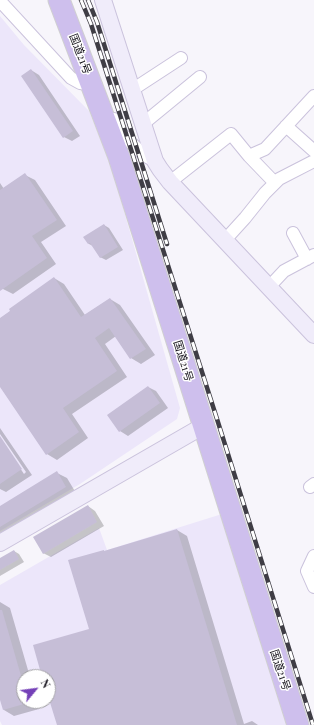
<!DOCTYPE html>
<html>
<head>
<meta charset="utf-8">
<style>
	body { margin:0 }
	#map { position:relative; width:314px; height:725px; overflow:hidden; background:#f7f5fb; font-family:"Playfair Display",serif }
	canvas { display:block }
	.north { position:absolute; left:16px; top:669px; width:40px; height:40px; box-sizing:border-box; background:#fff; border:1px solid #a1a0a4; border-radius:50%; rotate:61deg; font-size:11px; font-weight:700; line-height:16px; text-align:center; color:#15121b }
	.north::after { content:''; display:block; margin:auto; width:14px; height:18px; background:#7440b7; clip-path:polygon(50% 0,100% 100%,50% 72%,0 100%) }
</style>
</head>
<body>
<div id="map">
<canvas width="314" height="725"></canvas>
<div class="north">N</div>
</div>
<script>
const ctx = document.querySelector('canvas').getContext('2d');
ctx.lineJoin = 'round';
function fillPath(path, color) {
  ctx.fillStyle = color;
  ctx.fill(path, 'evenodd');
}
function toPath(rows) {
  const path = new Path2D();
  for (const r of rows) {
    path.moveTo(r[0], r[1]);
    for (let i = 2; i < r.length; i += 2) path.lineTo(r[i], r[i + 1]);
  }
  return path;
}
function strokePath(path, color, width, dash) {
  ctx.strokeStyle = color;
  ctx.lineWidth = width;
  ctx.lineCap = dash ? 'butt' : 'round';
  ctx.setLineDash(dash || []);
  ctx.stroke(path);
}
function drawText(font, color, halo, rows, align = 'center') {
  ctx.font = font + ' "Playfair Display","Noto Sans JP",serif';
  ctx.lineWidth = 3;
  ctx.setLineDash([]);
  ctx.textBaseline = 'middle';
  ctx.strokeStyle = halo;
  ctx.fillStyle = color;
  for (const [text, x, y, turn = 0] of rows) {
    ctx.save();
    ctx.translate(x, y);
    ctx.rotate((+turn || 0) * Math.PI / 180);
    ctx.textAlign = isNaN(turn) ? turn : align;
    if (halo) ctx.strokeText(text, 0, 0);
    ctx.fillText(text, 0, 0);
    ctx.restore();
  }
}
const built = toPath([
	[0,16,24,45,89,111,111,165,180,408,177,419,80,484,0,531],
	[222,514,290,725,2,725,0,721,0,585,99,528,107,550],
	[24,677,48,677,48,701,24,701]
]);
const shadow = toPath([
	[31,70,39,75,80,136,72,141,64,137],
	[25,175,35,180,66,226,41,242,56,264,13,294,3,289,0,284,0,183,4,189],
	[104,225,109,228,123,250,106,260,100,257,93,246,89,244,85,238],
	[54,278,64,284,85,315,110,299,120,305,155,355,141,364,131,358,116,336,105,344,127,377,72,414,88,438,57,460,47,454,0,386,0,319],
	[148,387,156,391,168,408,128,436,120,431],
	[0,428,32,475,6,492,0,489,0,438,24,474,26,472,0,434],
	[57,473,67,478,76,493,0,539,0,507],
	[88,506,95,511,104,526,51,557,43,553],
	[177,530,187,536,244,724,252,721,258,725,58,725,48,692,48,677,43,677,90,629,106,552],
	[14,551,19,554,24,562,0,576,0,559],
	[0,602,10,608,30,677,24,677,24,701,36,701,39,709,14,716,4,710,0,697]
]);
const building = toPath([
	[31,69,73,131,63,138,21,76],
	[25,173,57,220,32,236,47,258,0,291,0,190],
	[104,224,118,247,100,258,90,243,88,244,83,237],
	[54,277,81,317,110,298,146,349,130,359,109,328,95,338,117,371,63,408,79,432,46,455,0,387,0,318,10,311,9,309],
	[148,386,160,403,119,432,107,415],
	[0,436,22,469,0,484],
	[57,471,66,487,0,527,0,506],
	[88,505,97,522,43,554,33,537],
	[177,529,237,725,57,725,48,696,48,677,42,677,33,645,89,629,68,560,104,550,104,551],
	[14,550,19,559,0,570,0,558],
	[0,610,2,610,24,686,24,704,3,710,0,700]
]);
const street = toPath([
	[0,1,71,78,80,83,96,85],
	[132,90,181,58],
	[114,119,118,129,122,134,145,156,155,161],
	[144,123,200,77],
	[286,126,314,151],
	[249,156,275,183],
	[170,182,231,134,249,156,265,149,314,96],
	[293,233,307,259],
	[225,240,245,218,265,193,279,179,314,161],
	[269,287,284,271,314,255],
	[310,487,314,484],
	[314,556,307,571,314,587]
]);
const secondary = toPath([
	[103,0,155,161,160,169,170,182,314,335],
	[0,543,203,426]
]);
const highway = toPath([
	[59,0,119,157,298,725]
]);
const rail = toPath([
	[81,0,91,24,217,419,313,725],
	[88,0,97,22,167,244]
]);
const streetNames = [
	["国道21号",80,54,69],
	["国道21号",183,361,73],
	["国道21号",280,670,72]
];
fillPath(built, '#ece6fa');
fillPath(shadow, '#0003');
fillPath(building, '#c6bed7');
strokePath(street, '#cac2dc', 14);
strokePath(secondary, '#cac2dc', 18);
strokePath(highway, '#d0d0d1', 23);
strokePath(street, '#fff', 12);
strokePath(secondary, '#f0ecfa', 16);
strokePath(highway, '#cebfed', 21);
strokePath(rail, '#3f3d45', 4.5);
strokePath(rail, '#fff', 3, [9]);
drawText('11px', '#15121b', '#fff', streetNames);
</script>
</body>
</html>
